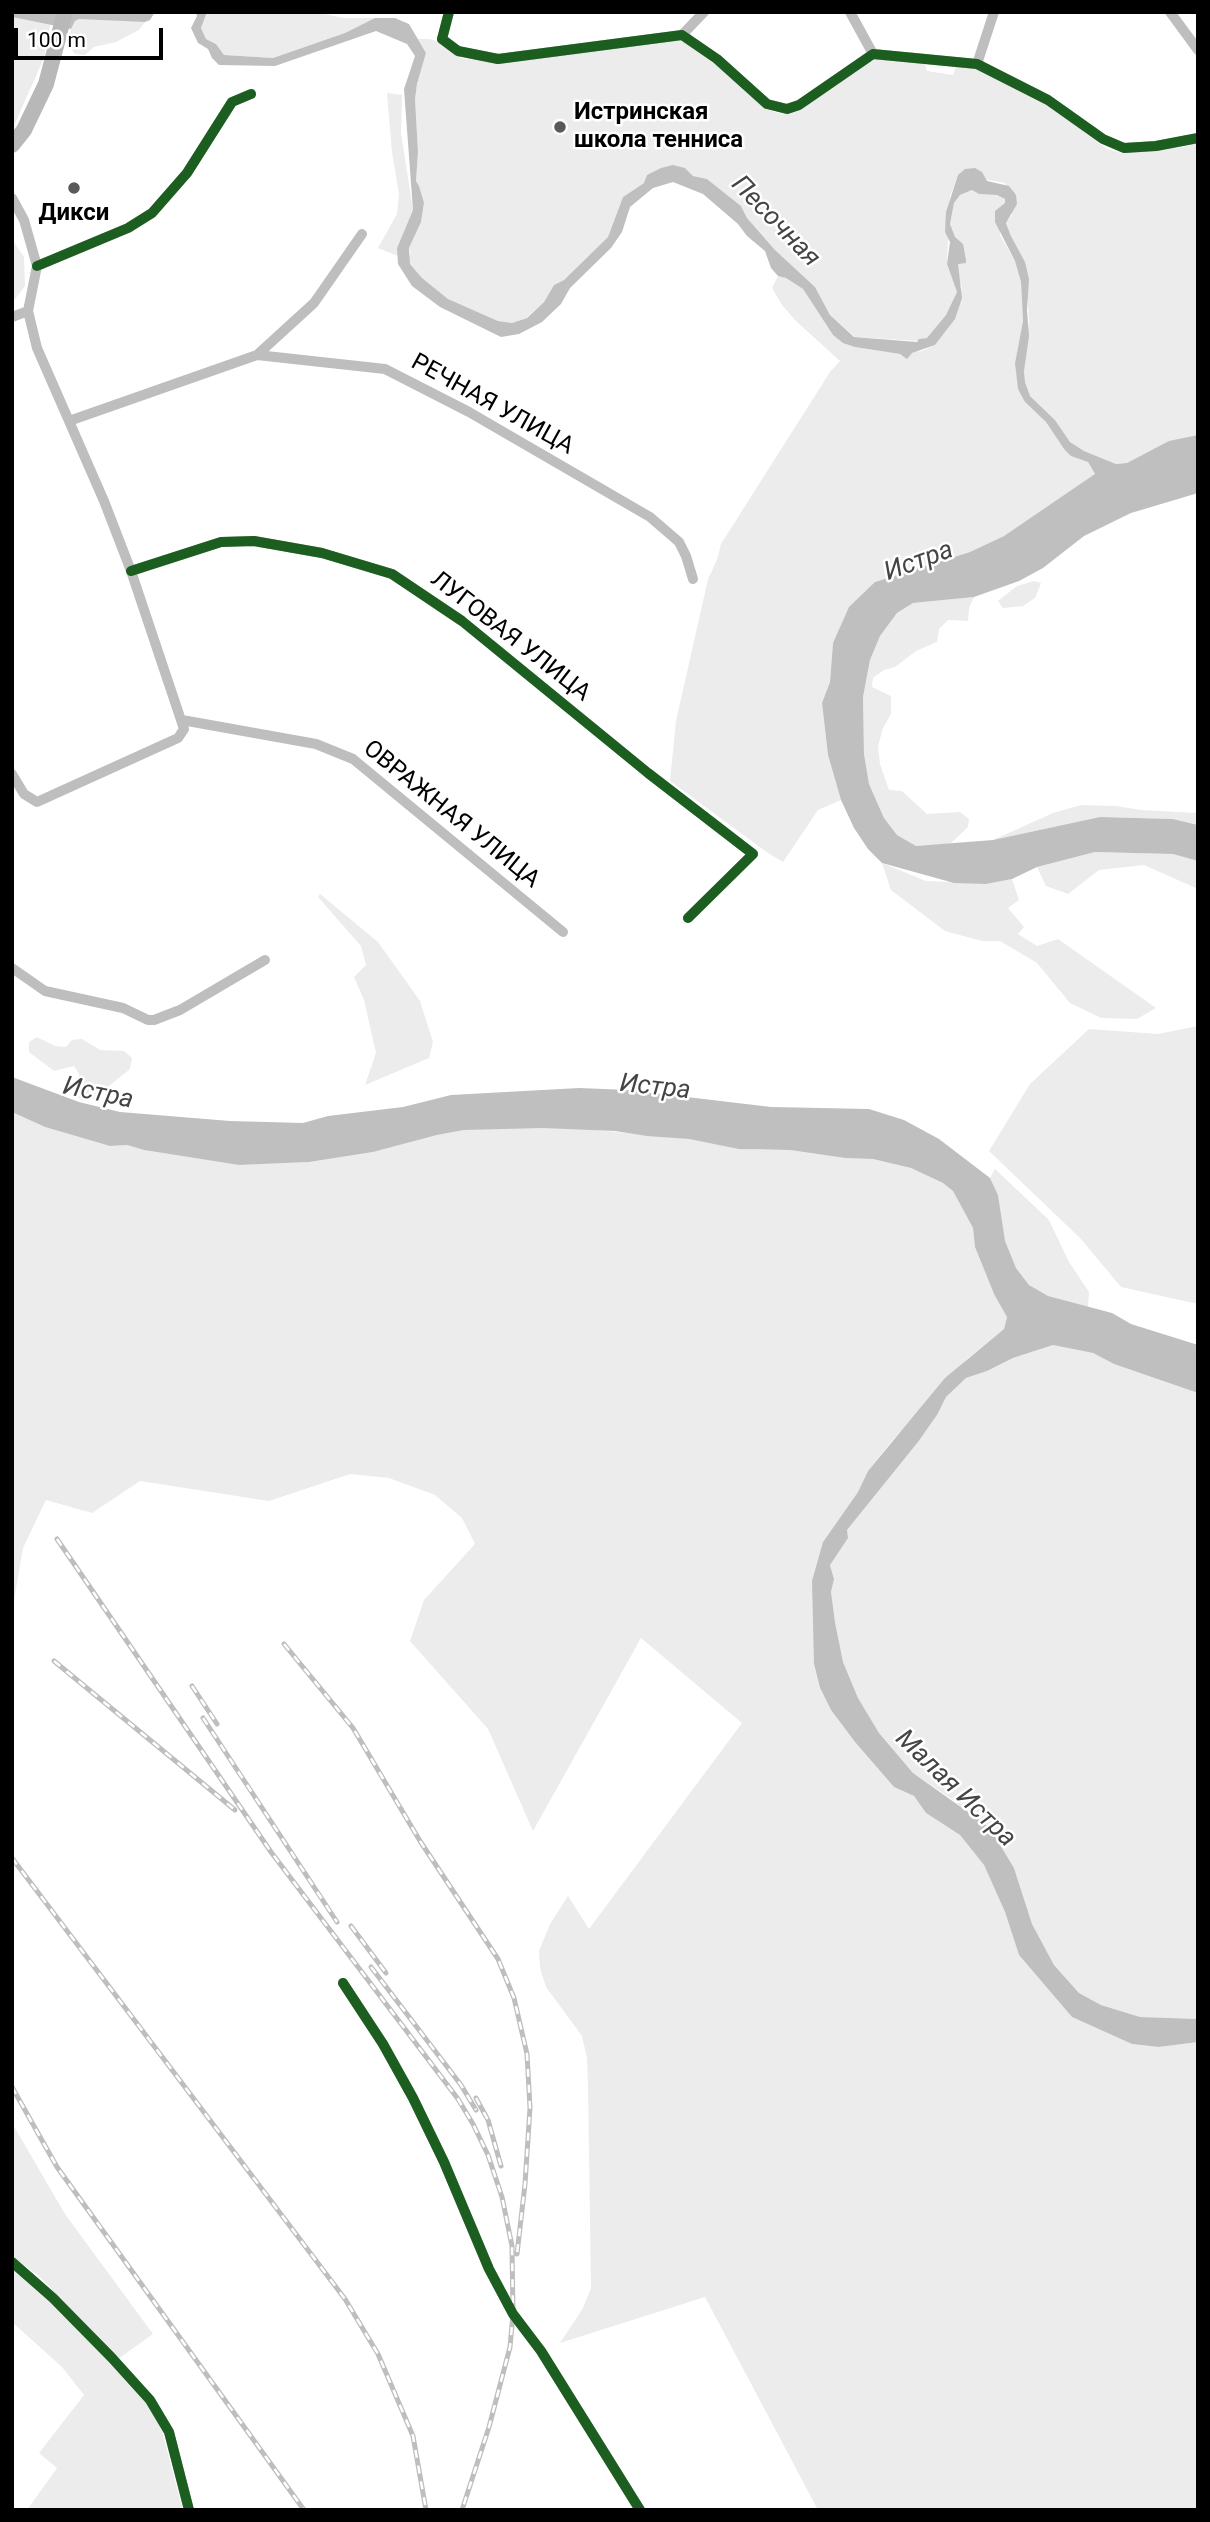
<!DOCTYPE html>
<html>
<head>
<meta charset="utf-8">
<style>
	body { margin:0 }
	#map { position:relative; width:1210px; height:2522px; overflow:hidden; background:#fff; font-family:Roboto,sans-serif }
	canvas { display:block }
	.frame { position:absolute; inset:0; border:14px solid #000; pointer-events:none }
	.scale { position:absolute; left:14px; top:28px; width:149px; height:32px; box-sizing:border-box; border:4px solid #000; border-top:0; padding-left:9px; font-size:21px; line-height:24px; white-space:nowrap; color:#000; -webkit-text-stroke:5px #fff; paint-order:stroke }
</style>
</head>
<body>
<div id="map">
<canvas width="1210" height="2522"></canvas>
<div class="frame"></div>
<div class="scale">100 m</div>
</div>
<script>
const ctx = document.querySelector('canvas').getContext('2d');
ctx.lineJoin = 'round';
function fillPath(path, color) {
  ctx.fillStyle = color;
  ctx.fill(path, 'evenodd');
}
function toPath(rows) {
  const path = new Path2D();
  for (const r of rows) {
    path.moveTo(r[0], r[1]);
    for (let i = 2; i < r.length; i += 2) path.lineTo(r[i], r[i + 1]);
  }
  return path;
}
function strokePath(path, color, width, dash) {
  ctx.strokeStyle = color;
  ctx.lineWidth = width;
  ctx.lineCap = dash ? 'butt' : 'round';
  ctx.setLineDash(dash || []);
  ctx.stroke(path);
}
function drawText(font, color, halo, rows, align = 'center') {
  ctx.font = font + ' Roboto,sans-serif';
  ctx.lineWidth = 5;
  ctx.setLineDash([]);
  ctx.textBaseline = 'middle';
  ctx.strokeStyle = halo;
  ctx.fillStyle = color;
  for (const [text, x, y, turn = 0] of rows) {
    ctx.save();
    ctx.translate(x, y);
    ctx.rotate((+turn || 0) * Math.PI / 180);
    ctx.textAlign = isNaN(turn) ? turn : align;
    if (halo) ctx.strokeText(text, 0, 0);
    ctx.fillText(text, 0, 0);
    ctx.restore();
  }
}
const green = toPath([
	[207,12,314,12,344,18,375,18,345,33,273,58,224,55,216,44,206,39,201,28],
	[12,17,50,25,44,58,12,130],
	[79,19,141,20,145,22,139,30,116,42,94,47,85,55,75,54,68,45,71,29,75,21],
	[418,39,430,39,445,45,461,58,477,60,502,60,684,39,691,41,763,106,774,112,785,114,799,109,877,58,925,63,927,71,953,75,956,66,976,69,1047,104,1107,149,1121,153,1183,147,1198,143,1198,435,1173,441,1127,463,1116,464,1084,451,1070,442,1055,420,1030,396,1025,382,1024,371,1029,321,1025,262,1012,238,1006,222,1012,215,1005,183,958,175,950,197,947,264,957,292,946,315,927,339,919,339,918,341,855,337,830,315,815,287,775,250,747,218,741,206,707,179,693,176,685,168,644,183,623,197,608,237,564,280,554,285,544,302,526,318,512,323,498,321,448,299,422,278,410,264,408,257,411,253,409,248,421,222,424,204,416,181,418,152,415,99,417,84,426,53],
	[387,93,402,95,401,133,413,210,397,248,398,256,378,248,397,214,399,194,392,152],
	[972,190,979,194,997,195,1005,199,1005,203,1000,208,1000,235,1015,261,1021,282,1023,321,1015,363,1025,402,1046,422,1064,449,1088,462,1095,475,1004,536,970,552,875,582,833,643,830,682,822,703,828,755,841,800,818,810,783,862,768,853,670,781,676,721,708,579,717,560,721,544,830,372,840,361,796,321,782,305,772,288,778,276,786,278,803,289,833,335,855,347,900,354,922,351,935,345,951,324,962,287,958,276,958,263,963,263,950,224,954,203,960,195],
	[12,239,24,257,25,286,12,303],
	[1034,581,1041,583,1035,598,1023,606,1003,608,998,601,1017,586],
	[974,597,969,608,968,621,948,620,939,629,937,642,916,651,895,667,884,670,873,678,872,687,891,696,891,714,883,728,878,746,880,764,889,790,902,791,927,814,960,812,969,819,968,827,950,844,916,846,897,835,884,818,869,784,864,754,863,697,870,660,880,636,897,613,913,603],
	[1081,805,1116,806,1141,810,1198,813,1198,825,1173,819,1100,817,993,840,1053,813],
	[1095,852,1173,854,1198,861,1198,889,1144,865,1099,870,1068,894,1046,886,1037,867],
	[882,863,926,881,986,884,1012,879,1019,900,1008,908,1024,927,1018,934,1037,946,1058,939,1156,1008,1137,1019,1101,1018,1070,1003,1037,963,1000,941,982,941,945,931,891,890],
	[320,894,378,942,420,1001,433,1042,429,1058,365,1085,376,1053,364,1000,354,977,366,965,361,946,318,897],
	[1198,1026,1198,1304,1121,1287,1080,1238,989,1151,1030,1084,1089,1029,1158,1034],
	[37,1037,55,1046,66,1047,72,1040,82,1039,100,1050,124,1051,132,1058,130,1069,93,1099,82,1101,75,1094,79,1074,74,1066,54,1071,29,1052,29,1042],
	[12,1112,45,1127,110,1146,127,1145,144,1150,239,1165,309,1162,373,1152,437,1135,464,1130,501,1127,585,1129,689,1139,758,1150,790,1150,845,1158,873,1159,911,1168,943,1183,953,1191,973,1228,975,1247,994,1294,1003,1306,1007,1317,1004,1329,967,1359,891,1442,868,1471,858,1492,823,1542,814,1664,820,1689,831,1710,855,1742,894,1787,914,1796,926,1813,960,1835,984,1865,1005,1912,1019,1955,1072,2017,1132,2044,1159,2047,1198,2042,1198,2510,818,2510,705,2297,560,2343,583,2308,591,2288,588,2086,587,2058,582,2036,546,1987,540,1968,539,1951,550,1924,568,1896,589,1929,742,1723,641,1638,533,1831,488,1729,410,1641,424,1600,475,1544,462,1518,435,1495,389,1478,350,1474,269,1501,140,1481,92,1513,46,1500,23,1548,12,1612],
	[995,1169,1049,1220,1069,1262,1089,1292,1088,1308,1047,1296,1029,1285,1016,1268,1004,1241,998,1195,990,1178],
	[1053,1345,1093,1353,1114,1364,1198,1393,1198,2019,1140,2017,1101,2005,1079,1993,1054,1965,1032,1924,1014,1868,956,1802,913,1773,879,1733,858,1698,843,1662,835,1622,831,1592,834,1579,830,1564,847,1538,847,1530,918,1442,937,1415,946,1397,966,1378,987,1371,1013,1358],
	[12,2123,65,2214,153,2334,118,2359,40,2277,12,2256],
	[12,2264,83,2332,145,2399,162,2431,183,2510,27,2510,57,2468,39,2453,84,2395,62,2367,12,2322]
]);
const water = toPath([
	[12,12,45,13,155,12,150,20,145,22,79,19,75,21,71,29,12,17],
	[196,12,207,12,201,28,206,39,216,44,224,55,273,58,345,33,375,18,395,18,409,24,426,53,417,84,415,99,418,152,416,181,419,186,424,203,421,222,409,248,410,264,422,278,448,299,498,321,512,323,527,318,544,302,554,285,564,280,608,237,623,197,644,183,647,175,661,168,673,165,685,168,693,176,707,179,741,206,747,218,775,250,815,287,830,315,854,337,917,342,919,339,927,338,946,315,957,292,947,264,950,242,945,232,946,212,958,175,965,169,975,168,982,172,987,181,1009,186,1016,195,1017,204,1006,223,1011,236,1025,262,1029,279,1027,310,1029,336,1024,371,1025,382,1030,396,1055,420,1070,442,1084,451,1116,464,1127,463,1169,441,1198,435,1198,493,1131,513,1084,536,1043,568,1019,581,974,597,913,603,897,613,880,636,870,660,863,697,864,754,869,784,884,818,897,835,916,846,993,840,1100,817,1173,819,1198,825,1198,861,1173,854,1095,852,1037,867,1012,879,986,884,954,883,882,863,868,849,854,828,841,800,828,755,822,703,830,682,833,643,849,607,875,582,970,552,1004,536,1095,474,1088,462,1071,456,1064,449,1046,422,1025,402,1018,389,1015,363,1023,321,1021,282,1015,261,995,222,995,211,1005,203,1005,199,997,195,979,194,972,190,960,195,954,203,950,224,955,237,963,244,966,260,966,263,958,264,962,298,955,319,935,345,912,353,907,359,900,354,855,347,843,343,833,335,803,289,786,278,778,276,771,268,765,251,747,236,738,224,703,194,673,182,653,188,630,207,622,232,611,248,570,288,561,304,542,322,519,334,501,337,440,307,412,286,398,264,397,248,413,210,404,89,415,56,407,44,376,31,275,66,219,65,212,58,208,49,198,43,191,28,197,16],
	[12,1077,79,1102,120,1112,230,1121,303,1123,328,1116,403,1107,451,1095,579,1088,628,1090,771,1107,869,1109,904,1120,939,1139,990,1178,998,1195,1005,1241,1016,1268,1029,1285,1048,1296,1112,1313,1131,1324,1198,1345,1198,1393,1114,1364,1093,1353,1053,1345,1013,1358,987,1371,966,1378,946,1397,937,1415,918,1442,847,1530,848,1538,830,1565,834,1579,831,1592,835,1622,843,1662,858,1698,879,1733,913,1773,989,1827,1014,1868,1032,1924,1054,1965,1079,1993,1101,2005,1140,2017,1198,2019,1198,2042,1159,2047,1132,2044,1072,2017,1019,1955,1005,1912,984,1865,960,1835,926,1813,914,1796,894,1787,855,1742,831,1710,820,1688,814,1664,812,1581,823,1542,858,1492,868,1471,945,1378,1004,1329,1007,1317,994,1294,975,1247,973,1228,953,1191,943,1183,911,1168,873,1159,845,1158,790,1150,739,1149,689,1139,647,1136,615,1131,542,1128,464,1130,437,1135,373,1152,309,1162,239,1165,144,1150,127,1145,110,1146,45,1127,12,1112]
]);
const street = toPath([
	[449,12,442,39,458,51,498,59,682,35,717,59,767,104,787,109,799,105,873,54,977,64,1048,100,1103,139,1124,148,1156,146,1198,138],
	[850,12,873,54],
	[1170,12,1198,50],
	[682,35,704,12],
	[977,64,994,12],
	[12,198,24,220,37,266,28,311,37,348,104,501,131,571,184,729,178,738,37,802,24,794,12,774],
	[37,266,128,228,152,213,187,173,232,102,251,94],
	[12,317,28,311],
	[257,355,314,303,362,234],
	[69,421,257,355,385,369,469,412,650,517,679,542,686,556,693,579],
	[131,571,221,542,254,541,322,553,392,574,462,621,648,773,753,854,688,918],
	[182,720,316,744,353,759,563,932],
	[12,968,45,991,123,1008,148,1020,154,1020,180,1010,265,960],
	[343,1983,383,2044,413,2098,444,2162,489,2269,513,2314,541,2351,640,2510],
	[12,2262,53,2298,112,2358,150,2400,169,2432,189,2510]
]);
const secondary = toPath([
	[12,145,24,130,46,84,65,12]
]);
const rail = toPath([
	[57,1539,271,1852,458,2099,473,2124,488,2155,502,2197,512,2246,513,2314,510,2347,489,2427,462,2510],
	[284,1644,353,1728,420,1841,498,1959,514,1998,527,2054,530,2108,525,2184,517,2254],
	[54,1661,235,1810],
	[192,1686,217,1724],
	[203,1718,337,1922],
	[12,1858,345,2299,378,2354,413,2436,426,2510],
	[351,1926,386,1973],
	[371,1967,461,2085,476,2110],
	[12,2087,57,2167,304,2510],
	[476,2098,488,2120,501,2166]
]);
const cycleway = toPath([
	[449,12,442,39,458,51,498,59,682,35,717,59,767,104,787,109,799,105,873,54,977,64,1048,100,1103,139,1124,148,1156,146,1198,138],
	[37,266,128,228,152,213,187,173,232,102,251,94],
	[131,571,221,542,254,541,322,553,392,574,462,621,648,773,753,854,688,918],
	[343,1983,383,2044,413,2098,444,2162,489,2269,513,2314,541,2351,640,2510],
	[12,2262,53,2298,112,2358,150,2400,169,2432,189,2510]
]);
const markers = [
	[560,127,7,"#595959"],
	[74,188,7,"#595959"]
];
const poiNames = [
	["Истринская",574,113],
	["школа тенниса",574,141],
	["Дикси",74,214,"center"]
];
const streetNames = [
	["РЕЧНАЯ УЛИЦА",492,405,29],
	["ЛУГОВАЯ УЛИЦА",510,637,38],
	["ОВРАЖНАЯ УЛИЦА",451,815,39]
];
const waterNames = [
	["Песочная",775,222,46],
	["Истра",919,562,-20],
	["Истра",655,1088,6],
	["Истра",98,1094,12],
	["Малая Истра",955,1789,44]
];
fillPath(green, '#ececec');
fillPath(water, '#bfbfbf');
strokePath(street, '#bebebe', 10);
strokePath(secondary, '#b8b8b8', 16);
strokePath(rail, '#bebebe', 5);
strokePath(rail, '#fff', 2.5, [8]);
strokePath(cycleway, '#1b5e20', 10);
for (const [x, y, r, color] of markers) {
  const dot = new Path2D();
  dot.arc(x, y, r, 0, 2 * Math.PI);
  ctx.fillStyle = color;
  ctx.fill(dot);
  strokePath(dot, '#fff', 2.5);
}
drawText('bold 24px', '#000', '#fff', poiNames, 'left');
drawText('24px', '#000', '#fff', streetNames);
drawText('italic 26px', '#444', '#fff', waterNames);
</script>
</body>
</html>
